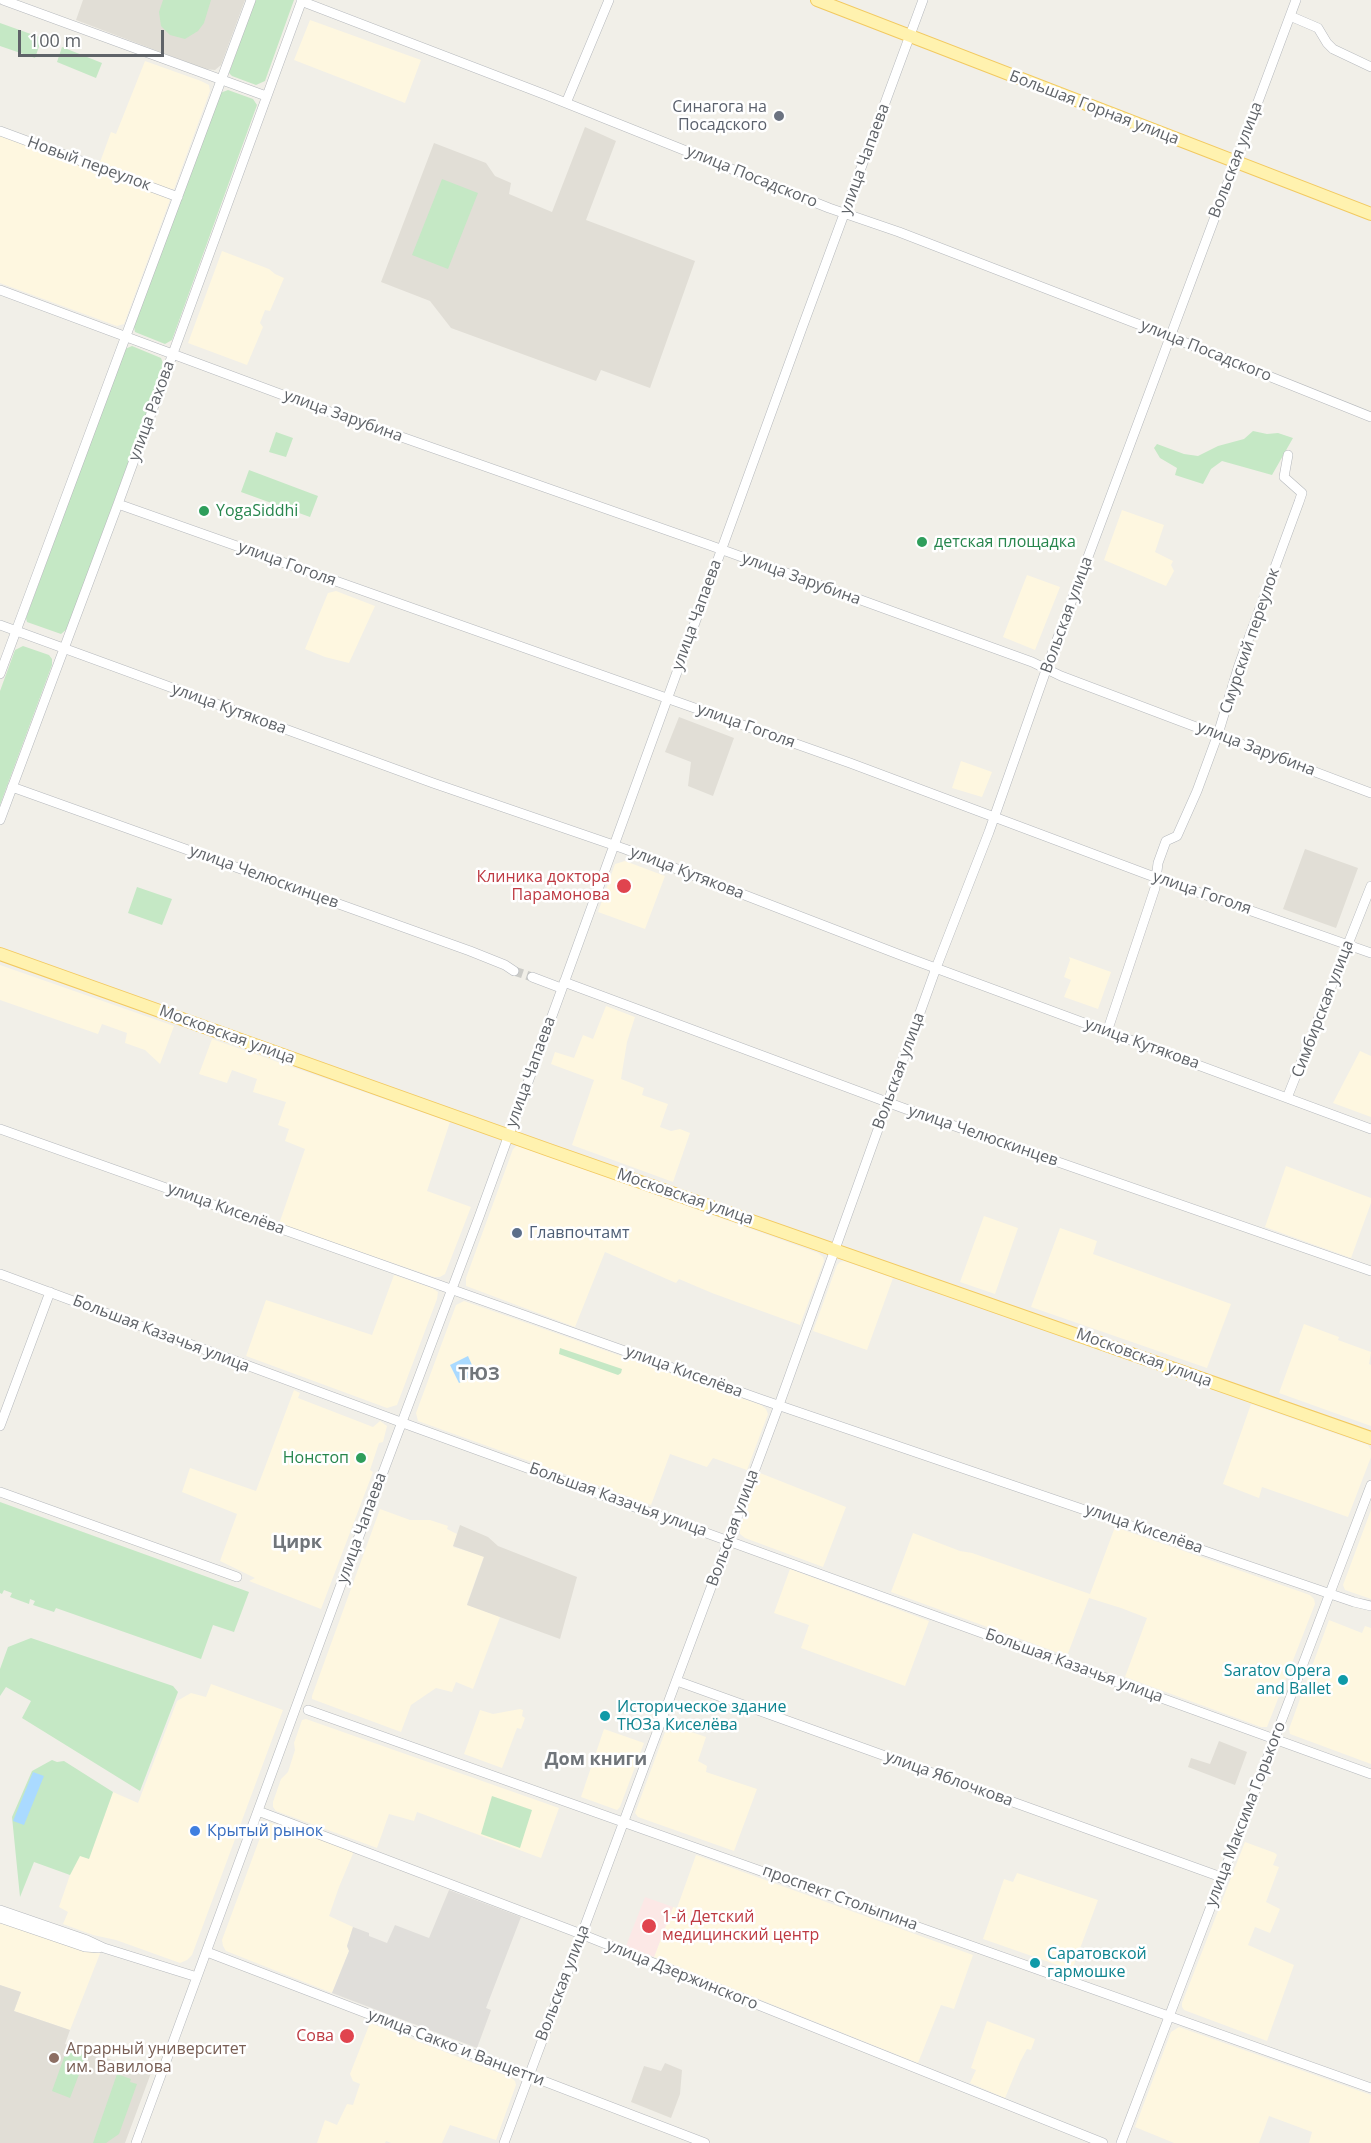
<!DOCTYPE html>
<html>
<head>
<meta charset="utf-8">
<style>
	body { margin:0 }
	#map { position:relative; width:1371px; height:2143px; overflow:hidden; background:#f1efe8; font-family:"Open Sans",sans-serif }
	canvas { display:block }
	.scale { position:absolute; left:18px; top:30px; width:146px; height:27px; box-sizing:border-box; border:3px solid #5f6368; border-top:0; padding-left:8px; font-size:18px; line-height:21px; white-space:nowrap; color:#5f6368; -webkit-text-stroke:4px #fff; paint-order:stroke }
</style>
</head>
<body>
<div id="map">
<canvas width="1371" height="2143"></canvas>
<div class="scale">100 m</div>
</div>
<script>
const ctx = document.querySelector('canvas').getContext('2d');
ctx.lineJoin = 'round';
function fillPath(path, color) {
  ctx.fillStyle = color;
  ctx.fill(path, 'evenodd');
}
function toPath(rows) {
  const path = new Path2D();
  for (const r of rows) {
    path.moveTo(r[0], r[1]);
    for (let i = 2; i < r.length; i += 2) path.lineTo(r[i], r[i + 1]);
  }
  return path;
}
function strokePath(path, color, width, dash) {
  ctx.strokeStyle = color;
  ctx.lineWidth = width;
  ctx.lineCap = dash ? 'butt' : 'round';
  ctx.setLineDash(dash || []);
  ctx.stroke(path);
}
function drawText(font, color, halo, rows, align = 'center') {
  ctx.font = font + ' "Open Sans",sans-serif';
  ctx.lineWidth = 5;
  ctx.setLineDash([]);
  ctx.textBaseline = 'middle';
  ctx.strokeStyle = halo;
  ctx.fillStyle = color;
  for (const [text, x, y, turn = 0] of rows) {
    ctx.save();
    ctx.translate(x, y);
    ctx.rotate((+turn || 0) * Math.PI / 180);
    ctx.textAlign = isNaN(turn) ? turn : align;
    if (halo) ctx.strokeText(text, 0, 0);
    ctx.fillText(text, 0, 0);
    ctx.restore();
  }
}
const commercial = toPath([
	[310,20,421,60,405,103,294,60],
	[145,61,201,81,209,85,210,91,174,189,167,190,99,165,111,132,116,134],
	[0,136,166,196,170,200,124,324,117,326,0,283],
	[222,251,269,269,275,274,284,278,270,311,265,310,260,323,263,327,247,365,188,343],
	[1122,510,1164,525,1155,552,1173,561,1171,565,1174,571,1166,586,1104,560],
	[1027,575,1060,587,1035,650,1003,637],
	[336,591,375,606,349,663,325,657,305,649,328,593],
	[961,761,992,772,982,797,952,788],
	[625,861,665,876,645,929,598,912,615,864],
	[1069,957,1111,972,1098,1009,1064,997,1071,980,1064,977,1070,960],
	[0,965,174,1026,160,1064,145,1050,125,1043,127,1033,102,1024,98,1034,0,1000],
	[606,1006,635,1017,627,1042,621,1079,644,1088,642,1095,668,1104,660,1127,671,1131,680,1129,690,1133,673,1182,572,1145,594,1080,551,1064,555,1052,574,1058,583,1035,593,1039],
	[212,1039,450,1122,427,1191,471,1207,445,1274,440,1277,434,1277,279,1224,305,1149,285,1141,289,1129,278,1125,286,1102,253,1092,257,1079,232,1070,227,1083,199,1074],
	[1360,1051,1371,1056,1371,1117,1333,1103],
	[516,1146,521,1146,818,1253,823,1257,824,1261,800,1325,712,1293,679,1279,676,1283,605,1252,575,1327,466,1286,466,1278,513,1149],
	[1286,1166,1371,1198,1371,1203,1351,1258,1265,1227],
	[984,1216,1018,1228,995,1294,960,1282],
	[1060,1228,1097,1241,1093,1254,1231,1304,1207,1368,1031,1307],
	[844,1261,893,1278,867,1350,813,1331,837,1265,840,1262],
	[394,1275,432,1288,438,1292,437,1299,397,1405,387,1408,246,1356,266,1300,372,1335],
	[464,1301,761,1405,766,1409,768,1414,747,1470,713,1458,707,1467,670,1454,651,1505,418,1421,416,1413,456,1305],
	[1304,1324,1339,1337,1338,1340,1371,1352,1369,1364,1371,1365,1371,1426,1279,1393],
	[294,1390,300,1393,298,1398,373,1427,380,1421,387,1426,383,1442,379,1443,370,1470,373,1472,321,1609,249,1581,255,1578,220,1561,237,1514,182,1492,190,1468,256,1491],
	[1251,1404,1368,1445,1371,1450,1371,1457,1348,1517,1262,1487,1259,1498,1223,1484],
	[760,1473,846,1507,823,1567,745,1538,740,1534,740,1528],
	[380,1509,410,1520,430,1520,448,1526,447,1529,457,1534,453,1547,484,1556,467,1604,500,1617,473,1689,456,1682,452,1692,436,1688,411,1705,401,1732,312,1699,312,1696],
	[1371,1510,1371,1599,1345,1590,1343,1585],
	[1115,1527,1310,1595,1314,1599,1315,1604,1267,1727,1261,1727,1125,1677,1147,1618,1121,1608,1089,1598,1067,1656,891,1592,913,1533,960,1551,972,1553,1090,1594],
	[790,1569,929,1621,905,1686,801,1648,809,1625,774,1613],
	[1329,1620,1362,1633,1365,1626,1371,1628,1371,1764,1290,1734,1289,1729],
	[211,1684,283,1710,192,1955,187,1960,180,1963,116,1940,93,1935,63,1924,68,1912,59,1907,70,1875,80,1855,89,1858,113,1792,138,1803,177,1701,191,1693,206,1697],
	[520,1709,523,1710,522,1716,525,1718,521,1729,517,1728,502,1768,464,1754,480,1710,493,1714],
	[306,1719,559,1808,541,1858,417,1812,414,1821,389,1814,377,1848,276,1811,273,1807,273,1802,281,1779,288,1772,295,1750,294,1743,302,1720],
	[668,1724,706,1737,698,1761,707,1766,706,1772,757,1789,734,1851,638,1817,635,1813],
	[604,1729,644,1743,620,1807,617,1810,581,1797],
	[268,1823,271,1823,354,1851,339,1887,329,1916,353,1927,347,1946,349,1951,332,1993,226,1951,223,1946,222,1940,264,1827],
	[1245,1842,1275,1853,1277,1855,1273,1865,1279,1867,1266,1902,1280,1909,1270,1933,1255,1927,1248,1945,1294,1965,1267,2041,1184,2010,1182,2007,1182,2003],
	[696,1855,973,1955,954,2009,941,2005,918,2063,654,1957,673,1907,677,1908],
	[1017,1873,1098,1900,1072,1970,983,1939,1004,1879,1013,1882],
	[0,1921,94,1953,101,1951,70,2030,14,2011,21,1992,0,1985],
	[987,2021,1035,2039,1031,2050,1027,2049,1020,2062,1005,2098,970,2083,976,2070,971,2068],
	[370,2023,510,2077,515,2081,516,2085,496,2140,450,2125,442,2143,391,2143,386,2141,385,2143,317,2143,325,2120,337,2125,347,2104,353,2105,360,2084,353,2081,350,2074],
	[1179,2027,1371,2095,1371,2143,1309,2143,1312,2132,1269,2116,1259,2143,1174,2143,1135,2127,1171,2032]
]);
const industrial = toPath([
	[449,1890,521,1917,486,2008,491,2010,477,2048,332,1993,349,1951,347,1946,353,1927,369,1933,369,1936,387,1943,395,1925,429,1938]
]);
const education = toPath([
	[83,0,245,0,221,65,215,70,205,69,76,20],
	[585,127,616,141,586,220,695,261,650,388,601,370,596,381,451,328,430,301,381,282,434,143,486,163,495,176,511,183,509,194,552,212],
	[679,717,734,738,713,796,688,786,691,762,665,752],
	[1305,849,1358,868,1336,928,1283,909],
	[460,1525,488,1537,498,1546,577,1577,560,1639,467,1605,484,1557,453,1546],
	[1219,1741,1247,1752,1235,1785,1188,1767,1191,1758,1210,1764],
	[0,1985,21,1992,14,2011,70,2030,65,2044,151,2073,125,2143,0,2143],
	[665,2063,682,2070,680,2094,671,2118,631,2102,644,2066,661,2071]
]);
const medical = toPath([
	[645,1897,673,1907,654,1957,626,1946]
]);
const green = toPath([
	[163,0,211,0,204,23,198,31,185,39,170,35,161,26,159,12],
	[255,0,294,0,265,81,256,85,232,76,229,73],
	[0,23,42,38,35,58,0,46],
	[62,47,102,63,96,78,57,62],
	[228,90,253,99,257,105,172,340,165,344,135,332,134,327,220,93],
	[442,179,478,193,448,269,412,255],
	[132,346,161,358,164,366,67,629,61,634,27,622,26,618,125,349],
	[1253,431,1267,434,1278,433,1293,438,1272,475,1222,461,1211,469,1203,484,1175,475,1177,468,1160,458,1154,448,1157,444,1184,454,1198,456,1218,446,1244,439],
	[276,432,293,438,286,457,269,452],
	[249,470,318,496,310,517,241,492],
	[23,646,49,655,52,659,52,665,0,805,0,691,15,650],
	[137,887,172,899,162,925,128,913],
	[560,1348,622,1369,621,1373,618,1375,559,1354],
	[0,1502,249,1592,234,1632,213,1625,201,1659,56,1608,54,1612,33,1605,35,1601,30,1599,29,1604,10,1597,12,1593,4,1590,2,1594,0,1593],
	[31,1638,173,1686,178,1692,140,1791,22,1718,31,1701,6,1687,0,1696,0,1669,8,1647],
	[52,1760,57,1762,64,1761,113,1792,89,1859,80,1856,70,1875,34,1862,20,1897,12,1817,32,1771],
	[492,1796,532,1810,520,1848,481,1834],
	[67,2049,86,2056,70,2098,52,2091],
	[117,2074,131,2079,130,2082,137,2084,119,2134,106,2143,93,2143]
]);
const water = toPath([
	[468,1356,476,1374,459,1383,450,1365],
	[33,1772,44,1776,24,1825,13,1821]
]);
const minorTunnel = toPath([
	[514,971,532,977]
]);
const minor = toPath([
	[3,0,266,96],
	[301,1,546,95,829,208,899,232,1156,331,1371,417],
	[1290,16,1318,28,1327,43,1333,49,1371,67],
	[566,103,609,0],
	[0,131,178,197],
	[0,290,299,401,709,545,1032,662,1061,676,1371,793],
	[118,504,850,763,1149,875,1371,953],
	[0,625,433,783,625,849,903,956,1371,1129],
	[0,674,251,0],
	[12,787,470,951,505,965,514,971],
	[0,820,118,504,302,0],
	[532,977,561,988],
	[564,982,903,1108,1371,1271],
	[1107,1032,1155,888,1158,863,1166,841,1177,836,1197,791,1218,734,1239,665,1299,502,1302,493,1284,477,1288,455],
	[1287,1098,1371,886],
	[0,1129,760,1399,1354,1602,1371,1606],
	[0,1274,414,1427,1371,1774],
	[0,1426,50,1292],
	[0,1492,237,1577],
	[677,1681,1221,1877],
	[308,1710,1371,2088],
	[258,1811,581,1934,1103,2143],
	[0,1910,87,1940,104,1948,197,1977],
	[0,1918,85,1947,99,1948],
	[207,1952,705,2143],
	[136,2143,343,1579,479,1217,802,328,923,0],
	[504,2143,779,1405,936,968,989,832,1051,656,1296,0],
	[1121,2143,1371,1485]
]);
const major = toPath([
	[817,0,1371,214],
	[0,954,549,1150,1371,1438]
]);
const markers = [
	[779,116,6,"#6b7280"],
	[204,511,6,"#2e9e5b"],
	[922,542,6,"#2e9e5b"],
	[624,886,8,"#e0444e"],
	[517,1233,6,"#5c6f8a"],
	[361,1458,6,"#2e9e5b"],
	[1343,1680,6,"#0f9aa8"],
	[605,1716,6,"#0f9aa8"],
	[195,1831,6,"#3f7fe0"],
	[649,1926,8,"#e0444e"],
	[1035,1963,6,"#0f9aa8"],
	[347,2036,8,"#e0444e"],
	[54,2058,6,"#8d6e63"]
];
const worshipNames = [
	["Синагога на",767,107],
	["Посадского",767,125]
];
const streetNames = [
	["Большая Горная улица",1094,108,21],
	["улица Чапаева",865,159,-70],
	["Вольская улица",1236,160,-69],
	["Новый переулок",89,164,20],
	["улица Посадского",752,177,22],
	["улица Посадского",1206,351,22],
	["улица Рахова",152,411,-70],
	["улица Зарубина",343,416,20],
	["улица Гоголя",287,564,20],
	["улица Зарубина",801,579,20],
	["улица Чапаева",697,615,-70],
	["Вольская улица",1067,615,-70],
	["Смурский переулок",1250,641,-71],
	["улица Кутякова",229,709,20],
	["улица Гоголя",746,726,20],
	["улица Зарубина",1256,749,21],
	["улица Кутякова",687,873,21],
	["улица Челюскинцев",264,877,20],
	["улица Гоголя",1202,893,19],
	["Симбирская улица",1323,1009,-69],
	["Московская улица",227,1035,20],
	["улица Кутякова",1142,1044,20],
	["Вольская улица",899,1071,-70],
	["улица Чапаева",531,1072,-70],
	["улица Челюскинцев",983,1136,19],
	["Московская улица",685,1197,19],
	["улица Киселёва",226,1209,20],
	["Большая Казачья улица",161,1334,21],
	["Московская улица",1144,1358,20],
	["улица Киселёва",684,1372,20],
	["Большая Казачья улица",618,1500,20],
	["улица Чапаева",362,1528,-70],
	["Вольская улица",733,1528,-70],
	["улица Киселёва",1144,1529,19],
	["Большая Казачья улица",1074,1666,20],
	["улица Яблочкова",949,1779,20],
	["улица Максима Горького",1246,1814,-69],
	["проспект Столыпина",840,1898,20],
	["улица Дзержинского",682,1975,22],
	["Вольская улица",563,1983,-69],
	["улица Сакко и Ванцетти",456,2048,21]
];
const leisureNames = [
	["YogaSiddhi",216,511],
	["детская площадка",934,542],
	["Нонстоп",349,1458,"right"]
];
const healthNames = [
	["Клиника доктора",610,877],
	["Парамонова",610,895],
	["1-й Детский",662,1917,"left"],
	["медицинский центр",662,1935,"left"],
	["Сова",334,2036]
];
const serviceNames = [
	["Главпочтамт",529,1233]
];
const cultureNames = [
	["Saratov Opera",1331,1671,"right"],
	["and Ballet",1331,1689,"right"],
	["Историческое здание",617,1707],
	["ТЮЗа Киселёва",617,1725],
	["Саратовской",1047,1954],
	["гармошке",1047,1972]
];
const shopNames = [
	["Крытый рынок",207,1831]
];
const educationNames = [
	["Аграрный университет",66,2049],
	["им. Вавилова",66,2067]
];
const neighbourhoodNames = [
	["ТЮЗ",479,1375],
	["Цирк",297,1543],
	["Дом книги",596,1760]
];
fillPath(commercial, '#fef7e0');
fillPath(industrial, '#e0deda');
fillPath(education, '#e1ded6');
fillPath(medical, '#fce8e6');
fillPath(green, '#c5e8c5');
fillPath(water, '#aadaff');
strokePath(minorTunnel, '#ccccc8', 9, [9, 4.5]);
strokePath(minor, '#b5b8bc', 10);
strokePath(major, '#f2c960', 14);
strokePath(minor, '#fff', 9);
strokePath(major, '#fff2af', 12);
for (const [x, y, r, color] of markers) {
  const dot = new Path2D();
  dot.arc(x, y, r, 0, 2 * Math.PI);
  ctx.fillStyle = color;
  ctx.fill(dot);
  strokePath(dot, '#fff', 2);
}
drawText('16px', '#5b616d', '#fff', worshipNames, 'right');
drawText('16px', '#5f6368', '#fff', streetNames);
drawText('16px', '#27864d', '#fff', leisureNames, 'left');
drawText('16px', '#be3a42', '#fff', healthNames, 'right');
drawText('16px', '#4e5e75', '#fff', serviceNames, 'left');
drawText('16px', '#0d838f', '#fff', cultureNames, 'left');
drawText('16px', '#366cbe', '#fff', shopNames, 'left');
drawText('16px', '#785e54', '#fff', educationNames, 'left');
drawText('bold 18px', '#70757a', '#fff', neighbourhoodNames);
</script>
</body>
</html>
